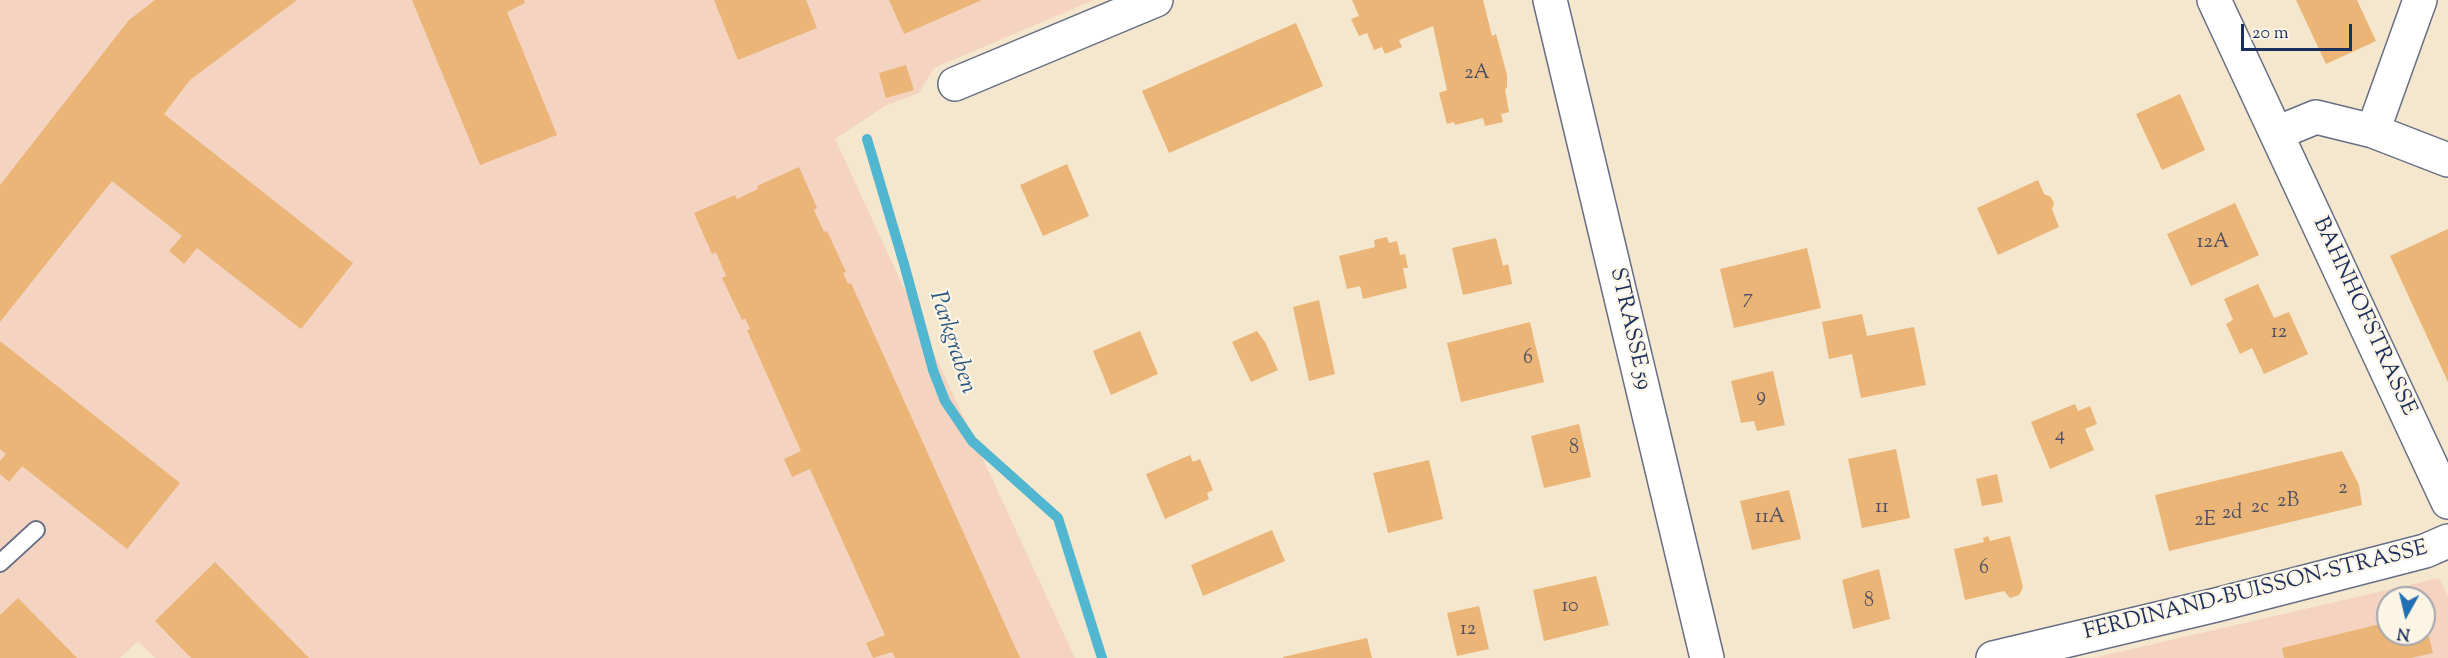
<!DOCTYPE html>
<html>
<head>
<meta charset="utf-8">
<style>
	body { margin:0 }
	#map { position:relative; width:2448px; height:658px; overflow:hidden; background:#f5e7cd; font-family:"Sorts Mill Goudy",serif }
	canvas { display:block }
	.north { position:absolute; left:2376px; top:586px; width:60px; height:60px; box-sizing:border-box; background:#fcf5e5; border:2px solid #a2a6af; border-radius:50%; rotate:188deg; font-size:16px; font-weight:700; line-height:24px; text-align:center; color:#1b2f5e }
	.north::after { content:''; display:block; margin:auto; width:21px; height:27px; background:#1f6fb2; clip-path:polygon(50% 0,100% 100%,50% 72%,0 100%) }
	.scale { position:absolute; left:2241px; top:24px; width:111px; height:27px; box-sizing:border-box; border:3px solid #1b2f5e; border-top:0; padding-left:8px; font-size:18px; line-height:21px; white-space:nowrap; color:#1b2f5e; -webkit-text-stroke:4px #fcf5e5; paint-order:stroke }
</style>
</head>
<body>
<div id="map">
<canvas width="2448" height="658"></canvas>
<div class="north">N</div>
<div class="scale">20 m</div>
</div>
<script>
const ctx = document.querySelector('canvas').getContext('2d');
ctx.lineJoin = 'round';
function fillPath(path, color) {
  ctx.fillStyle = color;
  ctx.fill(path, 'evenodd');
}
function toPath(rows) {
  const path = new Path2D();
  for (const r of rows) {
    path.moveTo(r[0], r[1]);
    for (let i = 2; i < r.length; i += 2) path.lineTo(r[i], r[i + 1]);
  }
  return path;
}
function strokePath(path, color, width, dash) {
  ctx.strokeStyle = color;
  ctx.lineWidth = width;
  ctx.lineCap = dash ? 'butt' : 'round';
  ctx.setLineDash(dash || []);
  ctx.stroke(path);
}
function drawText(font, color, halo, rows, align = 'center') {
  ctx.font = font + ' "Sorts Mill Goudy",serif';
  ctx.lineWidth = 4.5;
  ctx.setLineDash([]);
  ctx.textBaseline = 'middle';
  ctx.strokeStyle = halo;
  ctx.fillStyle = color;
  for (const [text, x, y, turn = 0] of rows) {
    ctx.save();
    ctx.translate(x, y);
    ctx.rotate((+turn || 0) * Math.PI / 180);
    ctx.textAlign = isNaN(turn) ? turn : align;
    if (halo) ctx.strokeText(text, 0, 0);
    ctx.fillText(text, 0, 0);
    ctx.restore();
  }
}
const built = toPath([
	[0,0,1094,0,934,68,919,93,885,106,835,139,1075,658,155,658,138,641,120,658,0,658],
	[2439,578,2448,596,2448,658,2093,658],
	[2388,598,2424,598,2424,634,2388,634]
]);
const stream = toPath([
	[867,139,904,264,933,370,945,401,972,441,1058,518,1102,658]
]);
const building = toPath([
	[155,0,297,0,190,80,164,114,353,263,301,329,197,248,184,264,169,251,182,236,112,181,0,322,0,185,129,20],
	[412,0,524,0,525,3,507,12,557,135,480,165],
	[714,0,806,0,817,28,738,60],
	[889,0,982,0,904,34],
	[1352,0,1483,0,1492,36,1496,34,1507,75,1507,88,1505,89,1509,112,1501,114,1503,122,1485,126,1483,118,1455,125,1454,122,1447,124,1439,93,1447,90,1433,26,1399,40,1402,47,1385,54,1382,47,1374,50,1367,33,1359,36,1351,19,1359,16],
	[2296,0,2357,0,2376,41,2326,64],
	[1296,23,1323,86,1169,153,1142,91],
	[906,65,914,90,886,98,879,73],
	[2180,94,2205,150,2162,170,2136,114],
	[1067,164,1089,216,1043,236,1020,185],
	[799,167,817,208,814,210,824,232,827,231,846,272,843,273,848,284,851,283,1020,658,895,658,892,652,873,658,866,643,885,635,810,469,792,477,784,459,801,451,747,330,750,329,745,318,742,320,722,278,726,276,716,252,712,254,694,213,735,195,737,199,758,189,757,186],
	[2038,180,2044,194,2051,197,2054,203,2052,209,2059,227,1998,255,1977,208],
	[2235,203,2259,255,2191,286,2167,234],
	[2448,229,2448,382,2390,256],
	[1387,237,1389,243,1397,241,1400,255,1405,254,1408,268,1403,268,1407,288,1363,299,1360,286,1347,289,1339,256,1375,247,1374,240],
	[1496,238,1503,266,1508,264,1512,284,1463,295,1452,248],
	[1807,248,1821,308,1734,328,1720,269],
	[2258,284,2274,318,2289,312,2308,354,2264,374,2252,348,2240,354,2226,324,2233,320,2224,299],
	[1319,300,1335,374,1309,381,1293,307],
	[1862,314,1867,336,1914,327,1926,385,1861,398,1852,354,1829,359,1822,322],
	[1530,322,1544,382,1461,402,1447,343],
	[1140,331,1158,374,1111,395,1093,351],
	[1257,331,1265,342,1278,370,1251,382,1232,342],
	[0,341,180,483,127,549,22,466,9,482,0,474,0,461,6,454,0,449],
	[1773,371,1785,425,1757,431,1754,421,1741,423,1731,381],
	[2075,404,2078,411,2090,406,2097,424,2085,429,2094,450,2050,469,2031,422],
	[1579,424,1591,477,1544,488,1531,436],
	[1896,449,1910,518,1862,528,1848,459],
	[2342,451,2359,485,2362,505,2169,551,2155,495],
	[1190,455,1193,462,1200,459,1213,490,1207,493,1209,499,1165,519,1146,474],
	[1429,460,1443,519,1388,533,1373,473],
	[1997,474,2003,502,1982,506,1976,479],
	[1789,490,1801,539,1752,550,1740,501],
	[1272,530,1285,561,1203,596,1191,565],
	[1988,536,1990,541,2010,536,2023,587,2019,595,2010,598,2004,591,1965,600,1954,549,1984,542,1983,538],
	[215,562,309,658,191,658,155,621],
	[1879,569,1890,619,1853,629,1842,580],
	[1596,576,1609,625,1544,641,1533,590],
	[18,598,77,658,0,658,0,615],
	[1479,606,1489,649,1457,656,1447,613],
	[2388,622,2388,634,2424,634,2425,622,2433,653,2411,658,2284,658,2282,648],
	[1367,638,1372,658,1283,658,1283,657]
]);
const service = toPath([
	[0,563,36,530]
]);
const minor = toPath([
	[1550,0,1707,658],
	[955,84,1156,0],
	[2373,131,2420,0],
	[2277,133,2316,117,2373,131,2448,160],
	[1993,658,2216,605,2425,551,2448,541]
]);
const secondary = toPath([
	[2214,0,2448,502]
]);
const numberNames = [
	["2A",1477,75],
	["12A",2213,244],
	["7",1748,300],
	["12",2279,334],
	["6",1528,360],
	["9",1761,398],
	["4",2060,437],
	["8",1574,450],
	["2",2343,490],
	["2B",2288,503],
	["11",1882,509],
	["2c",2260,509],
	["2d",2232,515],
	["11A",1770,519],
	["2E",2205,522],
	["6",1984,570],
	["8",1869,603],
	["10",1570,608],
	["12",1468,631]
];
const streetNames = [
	["BAHNHOFSTRASSE",2363,317,65],
	["STRASSE 59",1629,329,77],
	["FERDINAND-BUISSON-STRASSE",2256,592,-14]
];
const waterNames = [
	["Parkgraben",951,343,72]
];
fillPath(built, '#f5d3c1');
strokePath(stream, '#51b6d0', 10);
fillPath(building, '#eab576');
strokePath(service, '#676f85', 20);
strokePath(minor, '#676f85', 36);
strokePath(secondary, '#676f85', 36);
strokePath(service, '#fff', 16);
strokePath(minor, '#fff', 33);
strokePath(secondary, '#fff', 33);
drawText('20px', '#4f5064', null, numberNames);
drawText('22px', '#1b2f5e', '#fcf5e5', streetNames);
drawText('italic 24px', '#2b5880', '#fcf5e5', waterNames);
</script>
</body>
</html>
